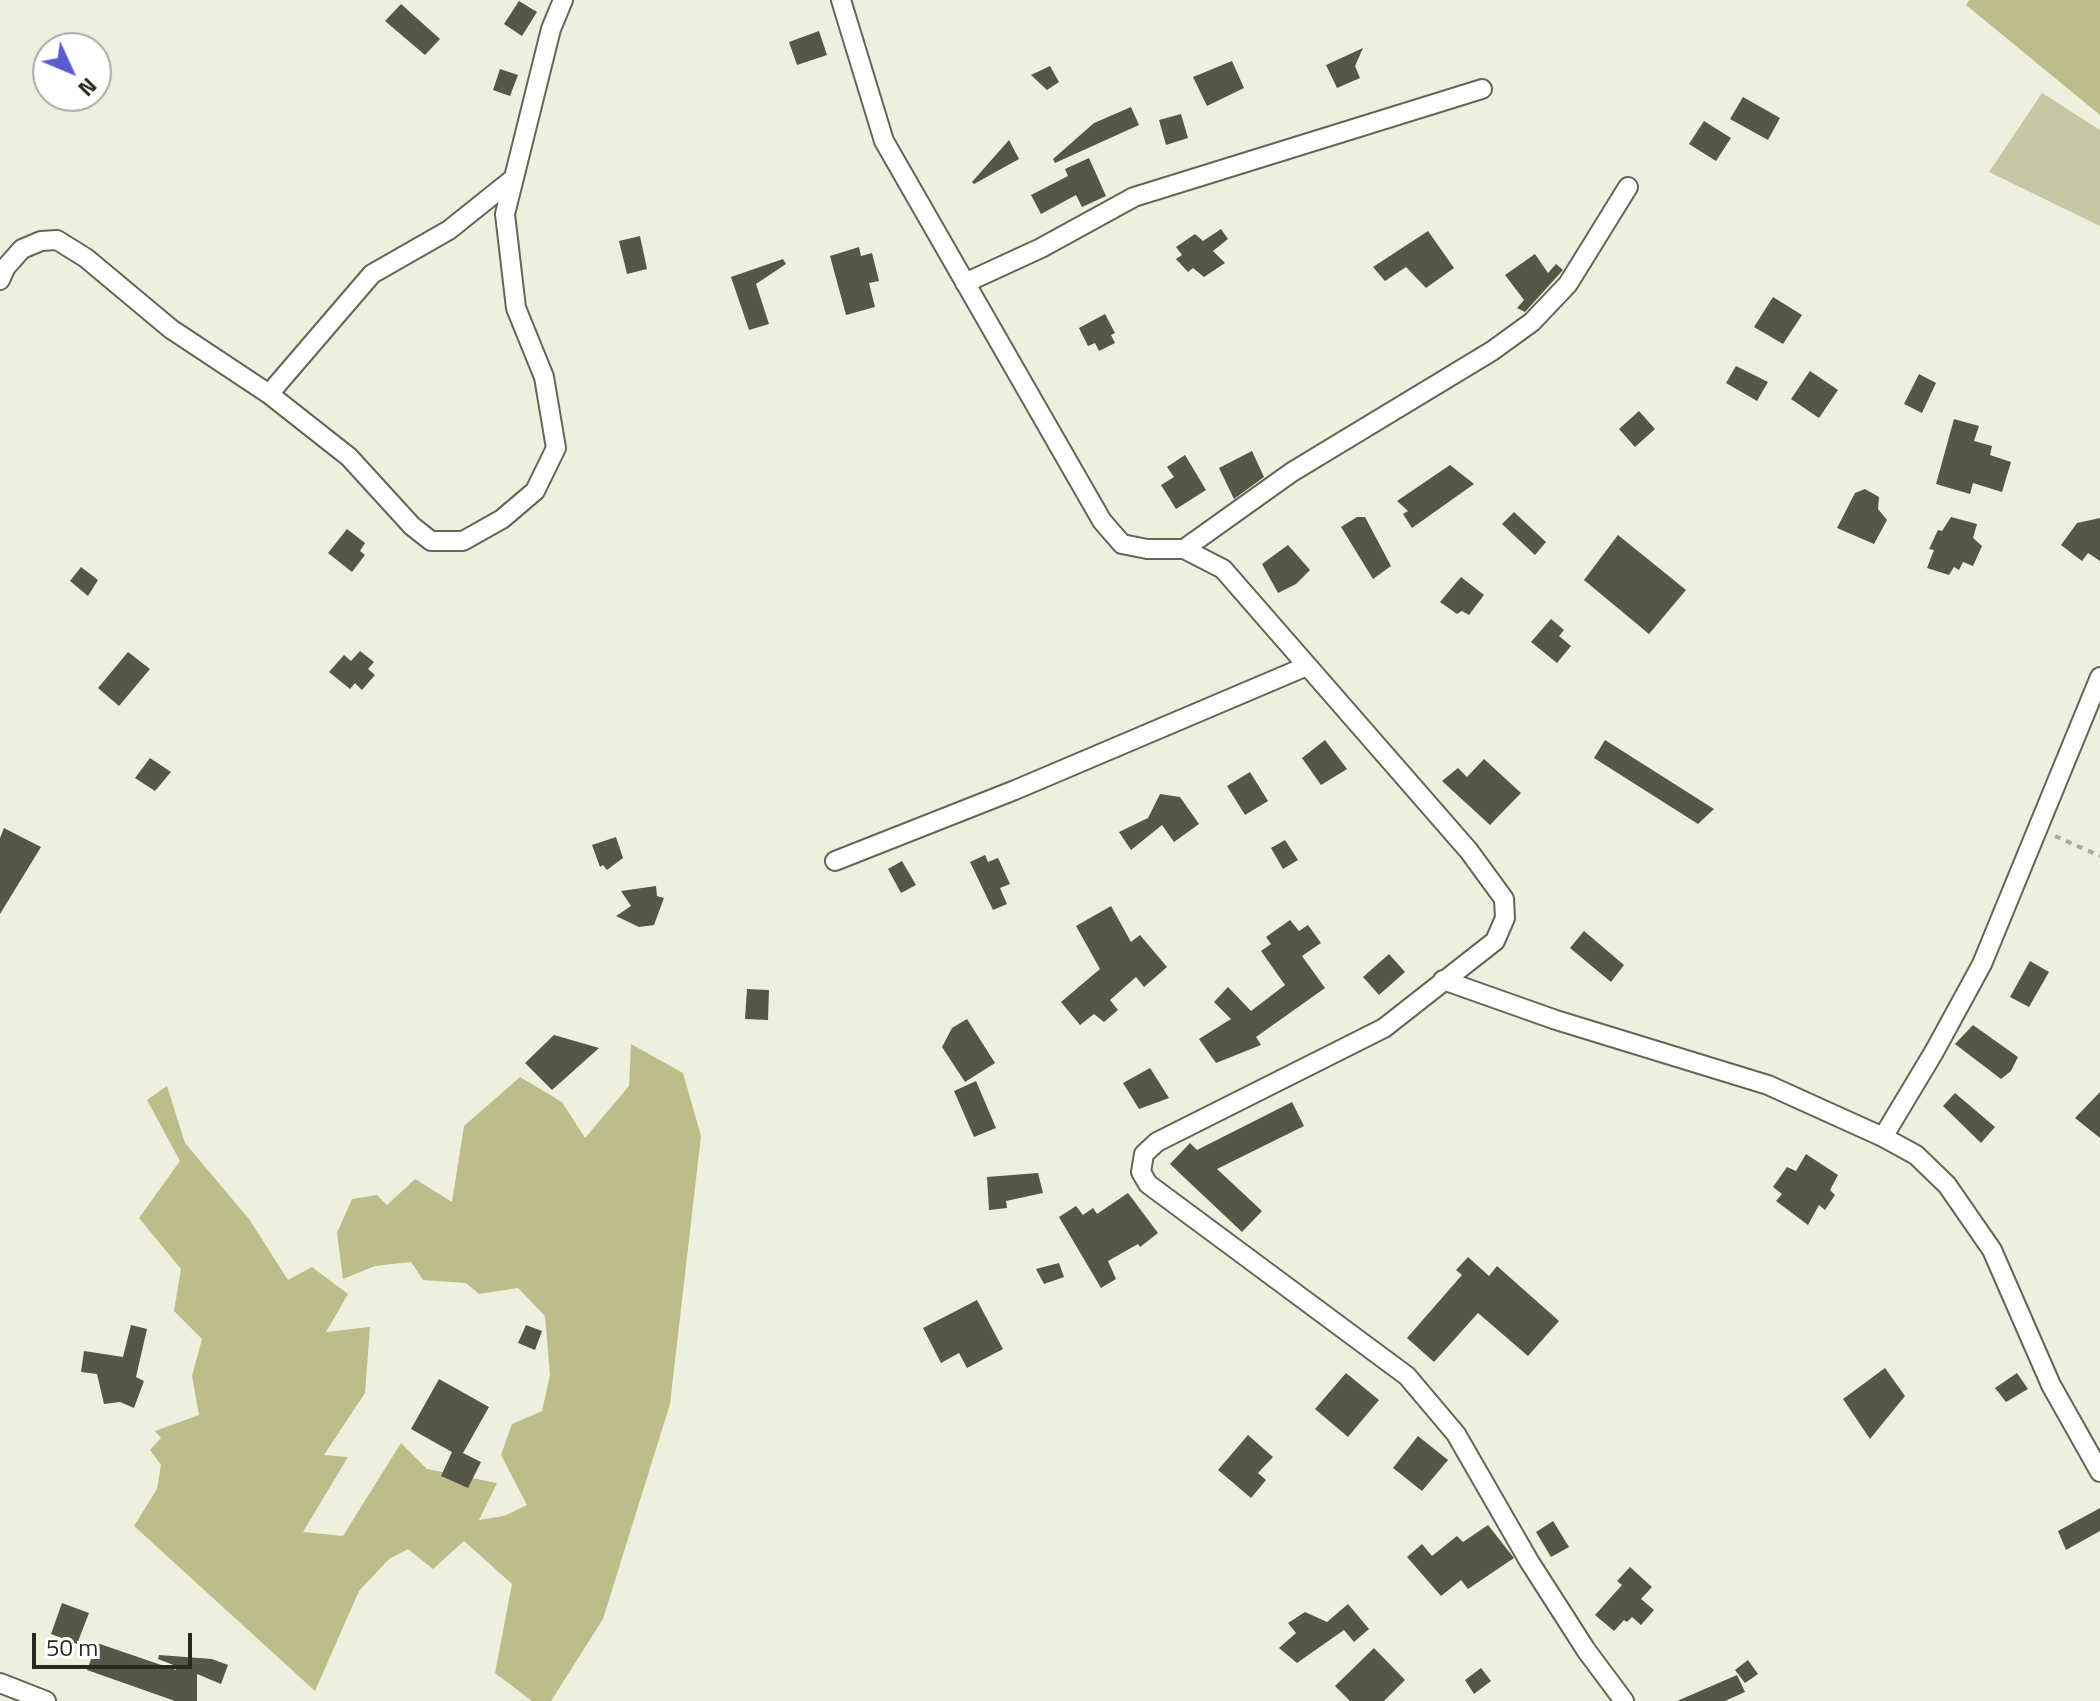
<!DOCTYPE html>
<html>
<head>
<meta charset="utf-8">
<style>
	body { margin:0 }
	#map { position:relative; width:2100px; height:1701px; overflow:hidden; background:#efefdd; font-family:"Titillium Web",sans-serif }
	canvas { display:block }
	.north { position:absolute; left:32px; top:32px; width:80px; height:80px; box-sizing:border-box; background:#fff; border:2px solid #a9a9a7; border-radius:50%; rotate:134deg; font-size:22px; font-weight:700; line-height:32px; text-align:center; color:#292922 }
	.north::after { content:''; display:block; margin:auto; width:28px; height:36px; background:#5c5ad3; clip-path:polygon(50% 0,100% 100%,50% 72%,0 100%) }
	.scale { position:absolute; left:32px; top:1633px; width:160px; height:36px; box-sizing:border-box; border:4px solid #292922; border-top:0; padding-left:10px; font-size:24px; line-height:28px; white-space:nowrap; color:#292922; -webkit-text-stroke:6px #fff; paint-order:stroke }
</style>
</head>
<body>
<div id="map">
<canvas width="2100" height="1701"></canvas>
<div class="north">N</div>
<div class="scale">50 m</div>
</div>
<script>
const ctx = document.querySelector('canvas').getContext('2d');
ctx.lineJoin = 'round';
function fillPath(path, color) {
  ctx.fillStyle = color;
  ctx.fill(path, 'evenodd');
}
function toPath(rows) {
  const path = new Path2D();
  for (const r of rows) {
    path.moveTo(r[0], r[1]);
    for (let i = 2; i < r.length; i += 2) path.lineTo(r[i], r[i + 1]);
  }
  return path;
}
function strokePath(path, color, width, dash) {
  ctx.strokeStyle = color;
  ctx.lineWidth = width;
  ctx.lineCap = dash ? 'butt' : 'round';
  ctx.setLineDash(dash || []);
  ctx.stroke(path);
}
const green = toPath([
	[2042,93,2100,130,2100,226,1989,172]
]);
const forest = toPath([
	[1969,0,2100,0,2100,115,1966,5],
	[631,1044,683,1073,701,1136,670,1404,603,1619,551,1701,532,1701,495,1673,512,1584,464,1541,433,1569,408,1549,389,1559,359,1591,315,1691,134,1526,157,1489,161,1465,150,1450,161,1438,155,1431,199,1415,192,1376,202,1339,174,1311,181,1269,139,1218,180,1161,147,1100,167,1086,185,1143,249,1219,288,1280,312,1267,348,1294,326,1332,370,1327,365,1393,324,1455,348,1457,303,1532,343,1536,401,1443,427,1469,497,1483,479,1520,504,1516,527,1505,501,1455,512,1424,542,1411,550,1375,545,1316,518,1288,479,1294,466,1283,423,1280,411,1262,375,1266,343,1279,337,1233,352,1199,377,1195,387,1205,415,1179,452,1202,464,1126,520,1077,562,1102,585,1138,629,1086]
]);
const building = toPath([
	[519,1,537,12,522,36,504,24],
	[401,4,440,39,425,55,385,21],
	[819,31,827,55,797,65,789,42],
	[1363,48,1355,66,1360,78,1337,88,1326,65],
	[1232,61,1244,88,1207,106,1193,77],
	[1050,66,1059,82,1047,90,1031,75],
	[500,69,518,75,510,96,493,90],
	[1743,97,1780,118,1768,140,1730,119],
	[1131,107,1139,125,1055,163,1053,159,1094,123],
	[1181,114,1188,138,1166,145,1159,120],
	[1704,121,1731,138,1716,161,1689,144],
	[1009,140,1019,159,974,184,972,182],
	[1089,158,1106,196,1082,207,1076,195,1041,214,1031,195,1068,176,1065,169],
	[1221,229,1228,239,1213,251,1225,263,1204,277,1193,268,1188,272,1176,259,1182,255,1176,247,1195,234,1203,241],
	[1428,231,1454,268,1426,288,1406,267,1385,281,1373,267],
	[640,236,647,269,627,274,619,241],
	[859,247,861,256,872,253,879,281,869,283,875,307,846,315,830,256],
	[1535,254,1548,273,1556,264,1563,270,1525,312,1517,308,1524,300,1505,275],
	[783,259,786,264,756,284,769,324,749,330,731,277],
	[1773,297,1802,315,1783,344,1754,327],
	[1105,314,1115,333,1111,335,1115,343,1099,351,1095,343,1088,346,1079,328],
	[1736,366,1768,382,1757,401,1726,383],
	[1810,371,1838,390,1819,418,1791,399],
	[1919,374,1936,383,1922,413,1904,404],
	[1639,411,1655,429,1635,447,1619,429],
	[1954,419,1979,426,1974,441,1992,446,1990,455,2011,462,2002,492,1973,483,1970,494,1936,484],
	[1252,451,1264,477,1234,499,1219,468],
	[1185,455,1206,490,1176,509,1161,485,1174,477,1167,467],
	[1450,465,1474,484,1412,528,1403,514,1408,511,1397,501],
	[1865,489,1879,497,1878,509,1887,520,1874,544,1837,528,1855,493],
	[1514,512,1546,542,1535,555,1502,524],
	[1357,517,1365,517,1391,566,1373,579,1341,527],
	[1951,517,1977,524,1973,538,1982,546,1973,566,1963,562,1959,570,1954,567,1949,575,1927,568,1934,550,1929,549,1938,530,1942,531],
	[2100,518,2100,561,2088,553,2082,561,2061,545,2077,523],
	[347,529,365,543,360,551,365,555,352,572,328,553],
	[1618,535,1686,590,1649,634,1584,580],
	[1288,545,1310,570,1296,584,1278,593,1262,564],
	[81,567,98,580,88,596,70,581],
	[1461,577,1484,595,1469,615,1462,611,1457,614,1440,602],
	[1551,619,1564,630,1559,636,1571,646,1557,663,1531,642],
	[360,651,374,662,368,669,375,675,362,690,355,683,350,689,329,672,344,655,351,661],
	[128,652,150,669,119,706,98,688],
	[1325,740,1347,769,1321,785,1302,758],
	[1605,740,1714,809,1698,824,1594,758],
	[150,758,171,772,155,791,135,778],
	[1484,759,1521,793,1490,825,1442,781,1458,768,1467,777],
	[1250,772,1268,801,1245,815,1227,786],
	[1160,794,1180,797,1199,824,1174,842,1162,825,1131,850,1119,832,1148,818],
	[4,828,41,847,0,914,0,838],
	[616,837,623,858,607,870,603,865,600,867,592,845],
	[1285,840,1298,860,1283,869,1271,848],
	[985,855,988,862,998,858,1010,884,1000,888,1007,904,993,910,970,862],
	[902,861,916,885,901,893,888,869],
	[656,886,657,896,664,898,654,925,639,927,616,916,631,906,621,891],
	[1111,906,1131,942,1140,935,1167,967,1144,987,1136,977,1110,1000,1118,1010,1104,1022,1094,1014,1080,1025,1061,1002,1100,969,1076,926],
	[1290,920,1299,931,1308,925,1321,943,1302,956,1325,988,1256,1037,1261,1045,1216,1063,1199,1039,1231,1019,1214,1002,1228,987,1251,1011,1285,985,1261,951,1271,944,1266,937],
	[1584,931,1624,965,1611,982,1570,948],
	[1389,954,1405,972,1379,995,1363,977],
	[2030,961,2049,972,2029,1007,2010,997],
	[747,989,769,990,768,1020,745,1019],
	[967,1019,995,1063,965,1082,942,1047,952,1028],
	[1973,1025,2018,1057,2011,1071,2001,1079,1955,1044],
	[554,1035,599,1048,552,1090,525,1063],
	[1150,1068,1169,1098,1139,1109,1123,1083],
	[976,1081,996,1128,974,1137,954,1091],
	[2100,1092,2100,1138,2075,1118],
	[1955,1093,1995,1127,1981,1143,1943,1106],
	[1292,1102,1304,1126,1217,1169,1262,1211,1242,1232,1170,1164,1190,1143,1197,1150],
	[1806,1154,1838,1175,1830,1190,1835,1195,1825,1210,1819,1205,1808,1225,1776,1201,1782,1194,1773,1187,1787,1167,1796,1171],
	[1038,1173,1043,1193,1006,1201,1007,1208,989,1210,987,1177],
	[1128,1193,1158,1233,1140,1247,1138,1244,1108,1261,1116,1279,1101,1288,1059,1217,1076,1206,1083,1215,1093,1208,1097,1214],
	[1468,1257,1489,1276,1497,1266,1559,1321,1528,1356,1478,1313,1434,1362,1407,1338,1462,1275,1456,1270],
	[1059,1263,1064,1277,1044,1284,1036,1269],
	[977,1300,1003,1349,967,1368,959,1353,941,1363,923,1328],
	[131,1325,147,1329,136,1377,144,1381,134,1408,120,1402,104,1404,97,1374,81,1372,84,1351,123,1357],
	[526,1325,542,1331,535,1350,518,1343],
	[1885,1368,1905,1396,1870,1439,1843,1399],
	[1346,1373,1379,1400,1348,1437,1315,1409],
	[2017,1373,2028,1389,2006,1402,1995,1388],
	[439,1379,489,1407,463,1453,481,1462,468,1488,441,1476,452,1452,411,1429],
	[1248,1435,1273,1457,1258,1473,1266,1480,1251,1498,1218,1470],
	[1418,1436,1448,1460,1422,1491,1393,1468],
	[2100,1508,2100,1531,2066,1550,2058,1531],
	[1553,1521,1569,1547,1551,1557,1536,1532],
	[1488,1525,1514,1558,1468,1589,1461,1580,1441,1596,1407,1557,1422,1544,1432,1556,1457,1536,1463,1542],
	[1630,1567,1652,1587,1641,1599,1654,1610,1641,1625,1632,1617,1627,1622,1624,1620,1614,1631,1595,1615,1622,1585,1617,1581],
	[62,1603,89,1613,77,1644,51,1634],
	[1348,1604,1369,1629,1354,1642,1344,1630,1297,1663,1279,1648,1296,1633,1288,1623,1305,1612,1327,1622],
	[97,1643,176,1670,176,1666,158,1659,159,1655,212,1659,228,1665,221,1684,197,1674,197,1701,175,1701,87,1670],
	[1374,1648,1405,1680,1384,1701,1350,1701,1335,1686],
	[1748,1660,1758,1674,1745,1683,1735,1670],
	[1481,1668,1491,1681,1474,1694,1465,1680],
	[1737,1675,1745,1692,1725,1701,1677,1701]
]);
const path = toPath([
	[2055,836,2100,856]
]);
const street = toPath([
	[841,0,884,141,1102,521,1122,544,1147,549,1184,549,1223,569,1469,851,1504,899,1505,918,1495,941,1384,1028,1157,1142,1144,1154,1141,1172,1148,1184,1407,1376,1456,1434,1529,1561,1586,1650,1624,1701],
	[0,280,6,267,22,249,41,241,57,240,86,258,171,329,269,394,349,457,412,526,431,541,463,541,502,519,535,491,556,448,544,377,516,308,505,214,551,29,563,0],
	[965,283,1041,248,1134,197,1482,89],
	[269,394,372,274,449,230,514,178],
	[1184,549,1292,472,1492,351,1532,322,1568,284,1628,187],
	[835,861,1015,790,1307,666],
	[1443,980,1556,1020,1768,1085,1883,1137,1916,1155,1947,1185,1992,1250,2051,1385,2100,1472],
	[1883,1137,1934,1052,1982,964,2100,677],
	[0,1683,46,1701]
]);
fillPath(green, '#c6c6a3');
fillPath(forest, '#bdbd8c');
fillPath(building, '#575748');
strokePath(street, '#656556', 22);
strokePath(path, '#abab9d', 4, [6, 6]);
strokePath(street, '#fff', 18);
</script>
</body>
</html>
